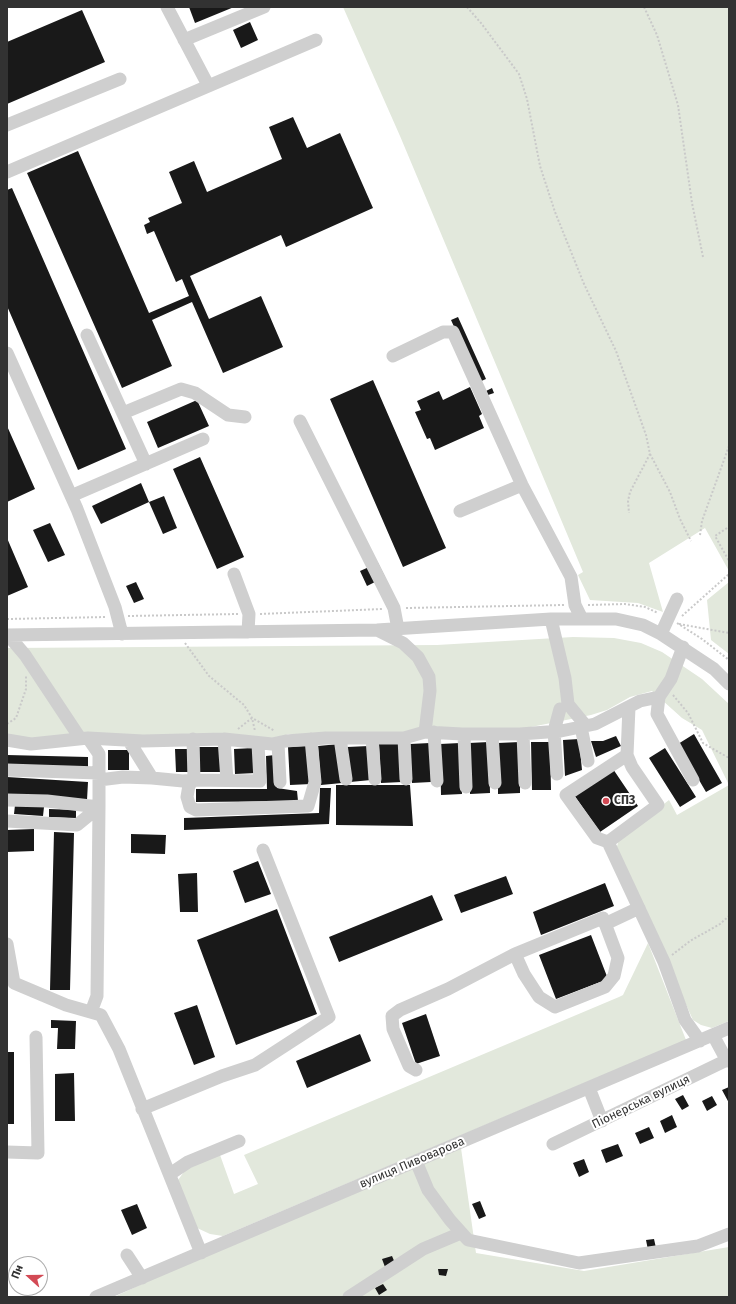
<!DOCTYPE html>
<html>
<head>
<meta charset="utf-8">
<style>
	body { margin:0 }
	#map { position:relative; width:736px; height:1304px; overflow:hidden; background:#fff; font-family:"Fira Sans",sans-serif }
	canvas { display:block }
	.frame { position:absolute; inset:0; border:8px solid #323232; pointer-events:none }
	.north { position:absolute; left:8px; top:1256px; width:40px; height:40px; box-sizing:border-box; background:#fff; border:1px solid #adadad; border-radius:50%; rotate:291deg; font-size:11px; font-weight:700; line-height:16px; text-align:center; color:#323232 }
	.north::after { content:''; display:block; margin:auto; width:14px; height:18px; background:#d34a55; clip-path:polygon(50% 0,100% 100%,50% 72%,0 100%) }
</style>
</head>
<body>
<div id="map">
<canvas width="736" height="1304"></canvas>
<div class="frame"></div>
<div class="north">Пн</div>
</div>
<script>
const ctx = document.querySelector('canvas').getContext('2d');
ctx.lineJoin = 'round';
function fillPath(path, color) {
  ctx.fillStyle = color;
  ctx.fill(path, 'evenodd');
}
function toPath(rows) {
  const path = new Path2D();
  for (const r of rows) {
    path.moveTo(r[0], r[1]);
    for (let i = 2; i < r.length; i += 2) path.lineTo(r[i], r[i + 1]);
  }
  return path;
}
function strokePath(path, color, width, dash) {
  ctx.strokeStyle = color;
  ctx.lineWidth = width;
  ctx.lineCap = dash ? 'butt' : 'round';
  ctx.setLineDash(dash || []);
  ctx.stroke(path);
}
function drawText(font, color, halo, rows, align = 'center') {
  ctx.font = font + ' "Fira Sans",sans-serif';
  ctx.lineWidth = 4;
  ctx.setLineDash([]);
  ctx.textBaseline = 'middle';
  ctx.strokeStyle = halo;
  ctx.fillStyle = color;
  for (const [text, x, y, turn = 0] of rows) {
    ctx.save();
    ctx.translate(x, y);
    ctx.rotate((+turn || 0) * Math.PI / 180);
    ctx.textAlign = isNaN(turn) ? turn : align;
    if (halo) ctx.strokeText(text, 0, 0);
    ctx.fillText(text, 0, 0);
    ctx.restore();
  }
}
const green = toPath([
	[343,7,729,7,729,571,705,528,649,563,663,612,638,603,590,600,578,575,583,572,400,136],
	[729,582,729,654,711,640,707,600],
	[573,637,614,638,641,643,662,652,702,679,729,704,729,1021,712,1028,701,1025,693,1020,616,850,619,839,669,800,677,815,729,785,702,730,682,718,652,691,630,697,607,710,591,715,506,732,346,736,288,734,275,740,47,740,7,737,7,648,437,645],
	[648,943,686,1040,223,1236,210,1234,195,1227,178,1180,186,1169,220,1155,234,1194,258,1184,244,1155,619,997,623,995],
	[461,1148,476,1253,584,1271,729,1247,729,1297,114,1297,220,1248]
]);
const building = toPath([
	[189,7,234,7,195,23],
	[82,10,105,62,7,104,7,42],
	[250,22,258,40,241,48,233,30],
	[293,117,307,148,340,133,373,208,286,247,281,235,190,276,209,319,261,296,283,347,223,373,192,302,152,320,172,366,122,388,27,173,78,151,149,313,189,296,182,279,176,282,154,231,147,234,144,225,150,222,148,218,182,203,169,172,194,161,207,192,282,159,269,127],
	[12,188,126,449,78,470,7,306,7,190],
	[458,317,486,379,479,382,451,320],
	[373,380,446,548,403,567,330,399],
	[470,387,482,414,479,416,484,428,435,450,430,438,427,439,415,412,421,410,417,401,439,391,443,400],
	[492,388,494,393,488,395,486,391],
	[197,400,209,426,158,448,147,422],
	[7,426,35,489,7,502],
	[200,457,244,557,217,569,173,469],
	[141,483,149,502,164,496,177,528,163,534,149,502,101,524,92,506],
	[50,523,65,555,48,562,33,530],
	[7,538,28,587,7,596],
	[378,563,385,577,367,586,360,571],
	[136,582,144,599,134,603,126,586],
	[694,734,722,783,706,792,678,744],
	[616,736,621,746,596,757,591,741,603,741],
	[579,739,582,770,565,776,563,740],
	[489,742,490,793,470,794,469,743],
	[520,742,520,793,498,794,498,743],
	[531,742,550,742,551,790,532,790],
	[400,743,402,782,381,783,379,744],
	[430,743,431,782,412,783,410,744],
	[460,743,462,794,441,795,440,744],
	[339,744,342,783,321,785,318,746],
	[309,746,311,784,290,785,288,747],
	[369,746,371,780,350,782,347,747],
	[199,747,221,747,221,772,199,772],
	[254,748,256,773,235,774,234,749],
	[665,748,696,797,680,807,649,758],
	[175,749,190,749,191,772,176,772],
	[108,750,129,750,129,770,108,770],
	[7,755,88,757,88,767,7,765],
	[275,755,277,788,297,791,298,801,196,802,196,789,267,789,266,756],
	[613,769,638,806,600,832,574,795],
	[7,777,88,782,87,800,7,795],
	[336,785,410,785,413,826,336,825],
	[320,788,331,788,329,824,184,830,184,818,319,813],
	[15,805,44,807,43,816,14,814],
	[49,809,76,810,76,818,49,817],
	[34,829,34,851,7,852,7,830],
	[54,832,74,833,70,990,50,990],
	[131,834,166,835,165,854,131,853],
	[258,861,271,894,245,903,233,871],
	[197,873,198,912,180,912,178,874],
	[506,876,513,894,461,913,454,895],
	[605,883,614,906,541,935,533,912],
	[432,895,443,920,339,962,329,937],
	[277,909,317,1014,236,1045,197,940],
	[591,935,608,979,556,999,539,955],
	[197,1005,215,1057,194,1065,174,1013],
	[426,1014,440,1056,416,1064,402,1023],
	[51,1020,76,1021,75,1049,57,1049,58,1028,51,1028],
	[360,1034,371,1061,307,1088,296,1061],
	[7,1052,14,1052,14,1124,7,1124],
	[74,1073,75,1121,55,1121,55,1074],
	[729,1087,729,1103,722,1090],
	[683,1095,689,1106,682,1110,675,1099],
	[712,1096,717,1105,707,1111,702,1101],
	[672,1115,677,1127,665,1133,660,1121],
	[649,1127,654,1138,640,1144,635,1133],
	[618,1144,623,1156,606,1163,601,1150],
	[584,1159,589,1172,579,1177,573,1163],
	[480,1201,486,1216,479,1219,472,1204],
	[137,1204,147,1228,132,1235,121,1210],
	[654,1239,656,1248,648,1250,646,1240],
	[392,1256,395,1263,385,1267,382,1259],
	[438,1269,448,1269,446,1276,439,1275],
	[383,1284,387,1290,379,1295,375,1288]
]);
const path = toPath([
	[467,7,481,23,519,74,527,99,540,166,555,212,584,284,616,351,646,435,650,454,630,492,628,501,629,513],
	[644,7,657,35,678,105,692,203,703,257],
	[650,454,670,492,680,519,691,541],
	[727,528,715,536,729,561],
	[700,535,702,521,729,446],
	[588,605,625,604,645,607,658,613],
	[406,608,564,605],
	[260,614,382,609],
	[128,616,238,614],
	[682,616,729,574],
	[7,619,106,617],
	[677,623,702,639,729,660],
	[679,624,729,633],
	[185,643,209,676,244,705,252,718,275,731],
	[673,695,688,713,703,743,729,758],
	[7,724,16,718,26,689,26,676],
	[238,729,252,718,255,731],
	[672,955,690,941,720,924,729,916]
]);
const minor = toPath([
	[167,7,208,85],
	[184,40,264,7],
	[7,125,120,79],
	[7,172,316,40],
	[87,335,146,464],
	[7,353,77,509,115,607,122,634],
	[393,356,443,332,453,332,522,485,571,577,575,605,582,619],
	[123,413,181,389,195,393,228,415,245,417],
	[300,421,394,608,398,629],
	[71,496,203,439],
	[460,511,522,485],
	[234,574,249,614,248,632],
	[551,619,565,678,568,704,586,726],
	[377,630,403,643,418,657,429,677,430,691,425,732],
	[661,634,677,599],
	[7,635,377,630,551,619,616,619,643,625,661,634,714,669,729,684],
	[8,635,25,655,80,738],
	[659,697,657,714,693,780],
	[629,707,627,755,566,795,597,838,608,842,664,962,685,1020,700,1041],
	[581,727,588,761],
	[434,732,437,781],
	[464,734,466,787],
	[492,734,495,783],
	[523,734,525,783],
	[88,738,143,741,224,739,272,744,286,741,326,738,404,738,425,732,462,734,520,734,561,731,595,724,640,701,659,697,671,679,683,647],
	[340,738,346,779],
	[372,738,375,779],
	[404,738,406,779],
	[193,739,194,780,260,781,258,744],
	[224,739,227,780],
	[7,740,31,744,88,738,99,754,99,807,77,825,7,821],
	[129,741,152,778,183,781,194,780],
	[278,743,280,782],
	[7,770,99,773],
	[557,774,554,731,560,709],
	[99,780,123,777,152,778],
	[194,780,189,785,187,797,190,807,196,810,308,806,315,782,311,739],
	[7,800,47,801,99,807,97,996,91,1012],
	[608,842,658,805,632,767,627,755],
	[605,924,639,908],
	[7,944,14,983,66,1005,101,1015,119,1049,201,1253],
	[713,1035,727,1061],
	[416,1070,409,1066,393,1029,392,1016,400,1010,448,989,515,954,524,974,539,997,555,1007,605,987,614,976,618,958,603,918,515,954],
	[589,1088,602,1121],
	[142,1109,222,1076,255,1065,329,1017,263,850],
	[553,1144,729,1059],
	[7,1152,38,1153,36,1037],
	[416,1161,428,1190,450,1220,468,1240,579,1263,698,1246,729,1234],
	[170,1174,188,1162,239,1141],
	[127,1255,142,1278],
	[96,1297,729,1028],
	[349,1297,423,1249,461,1233]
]);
const markers = [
	[606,801,4,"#d34a55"]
];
const poiNames = [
	["СПЗ",614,801]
];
const streetNames = [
	["Піонерська вулиця",641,1102,-26],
	["вулиця Пивоварова",412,1163,-23]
];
fillPath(green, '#e2e8dc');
fillPath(building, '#191919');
strokePath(path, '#c9c9c9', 2, [2, 2]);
strokePath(minor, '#cfcfcf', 13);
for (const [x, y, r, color] of markers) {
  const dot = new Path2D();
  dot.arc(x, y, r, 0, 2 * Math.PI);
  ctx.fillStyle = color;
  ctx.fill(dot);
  strokePath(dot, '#fff', 1.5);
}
drawText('bold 12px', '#323232', '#fff', poiNames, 'left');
drawText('12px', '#323232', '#fff', streetNames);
</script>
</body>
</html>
